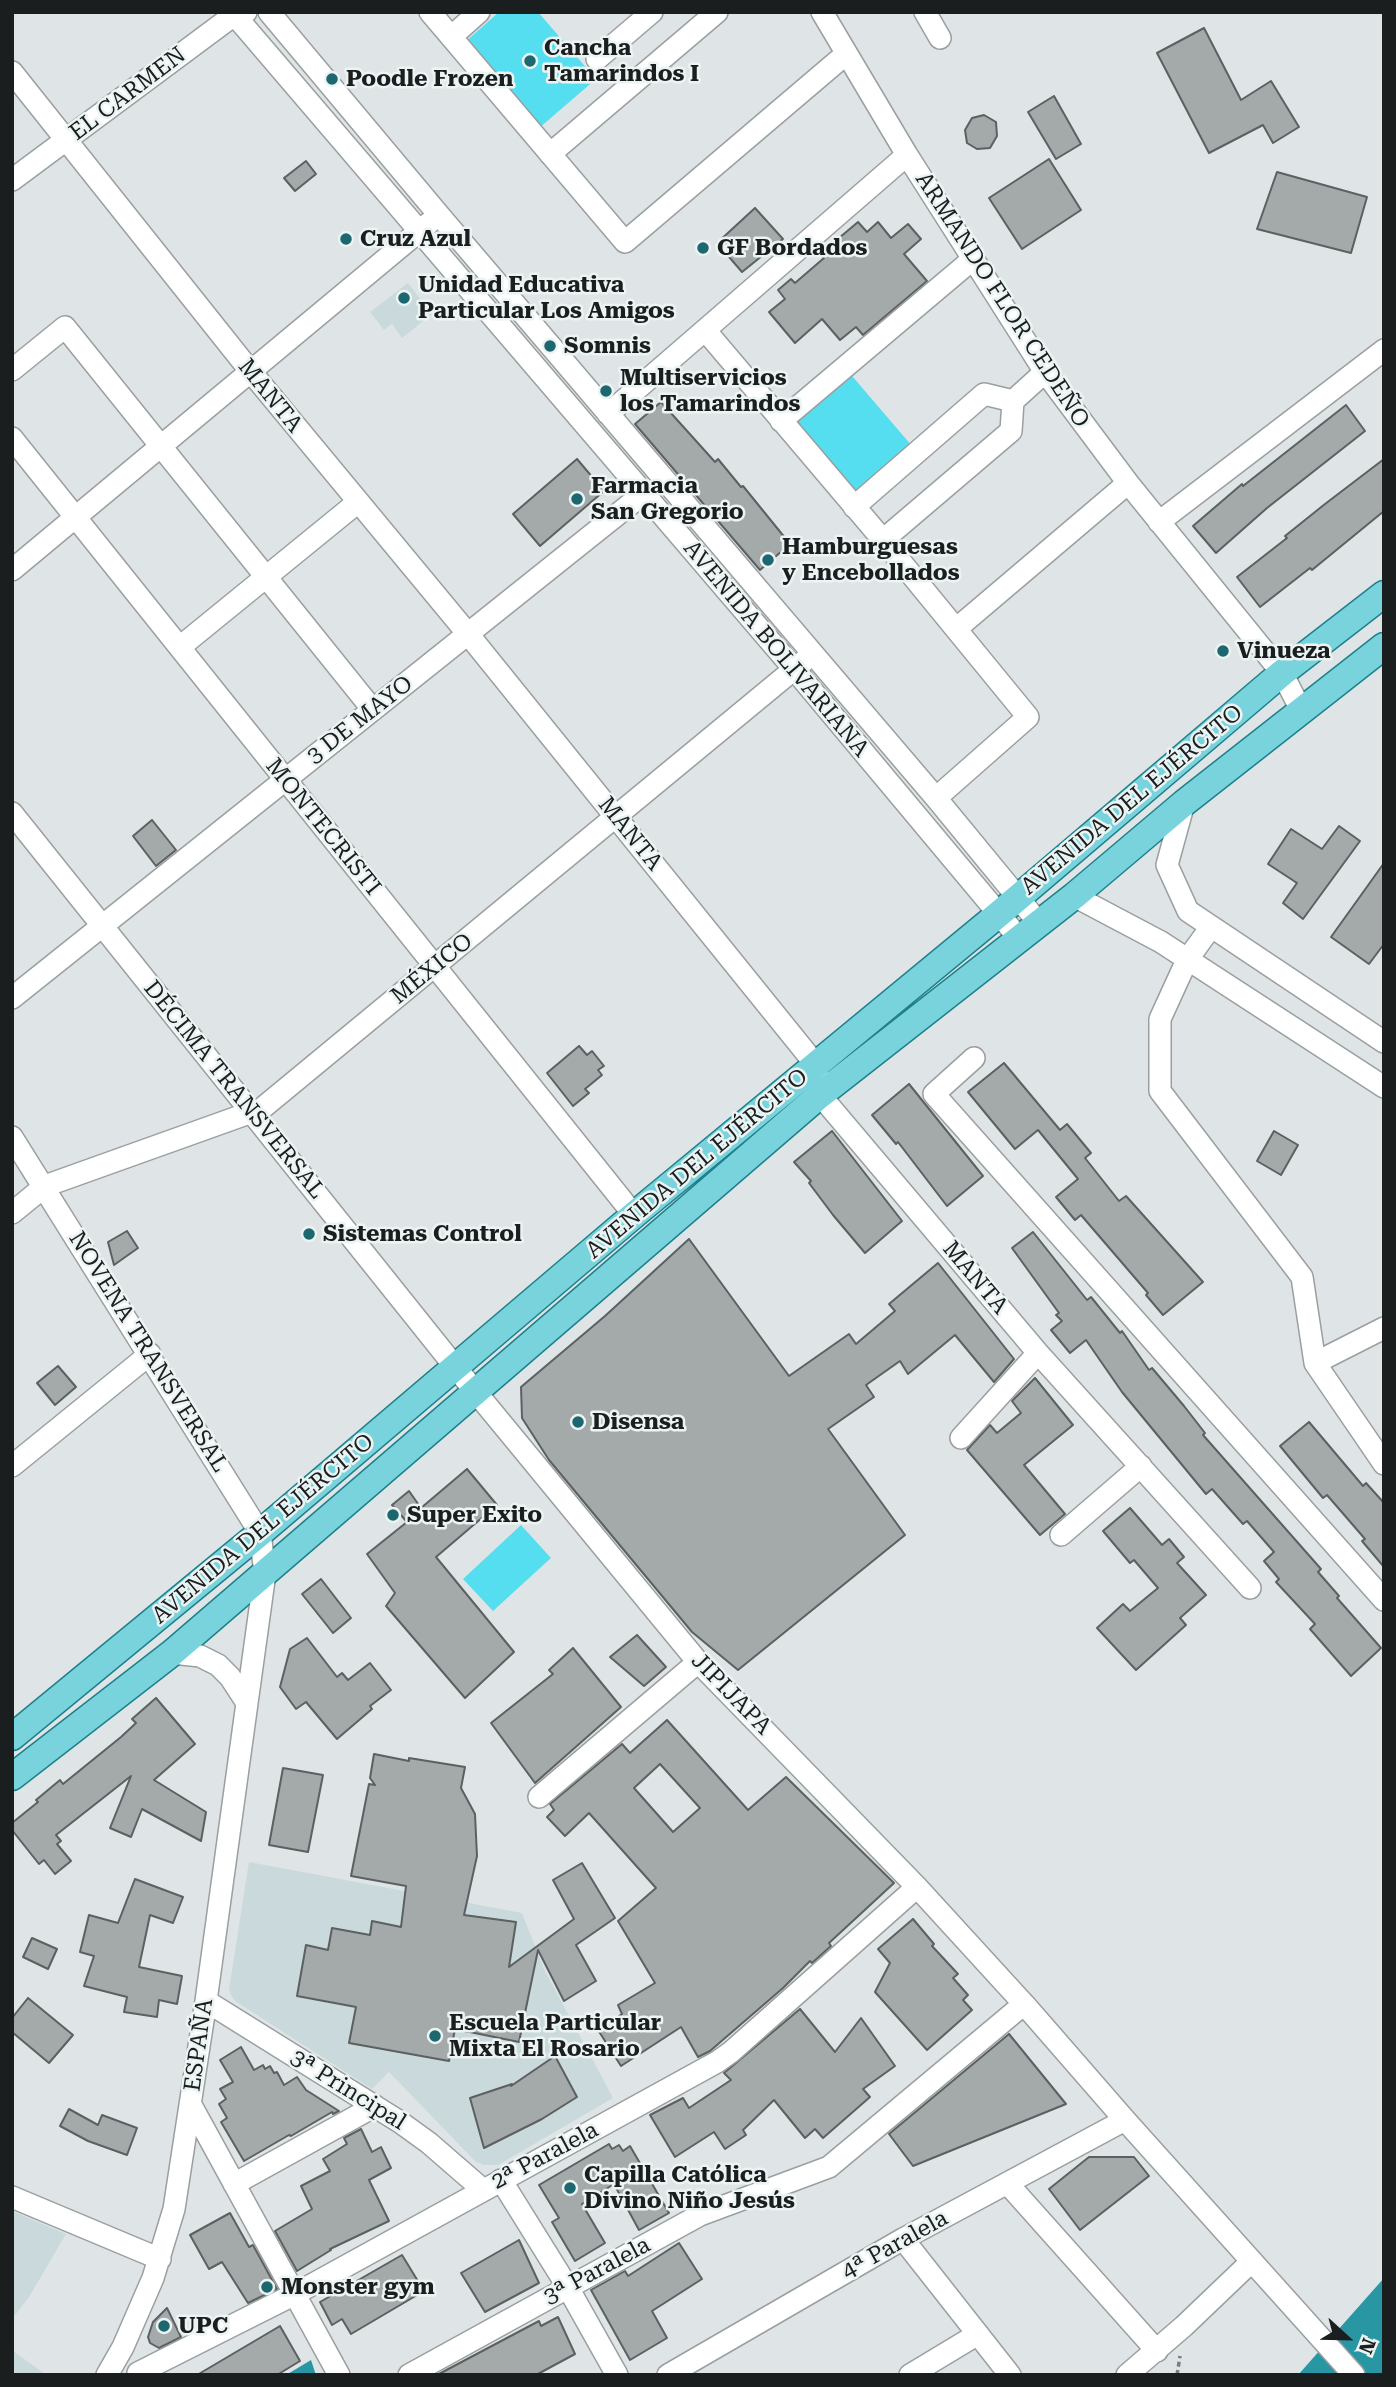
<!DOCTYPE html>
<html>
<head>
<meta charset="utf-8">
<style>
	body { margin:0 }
	#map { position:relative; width:1396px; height:2387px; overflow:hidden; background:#dfe5e6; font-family:"Roboto Serif",serif }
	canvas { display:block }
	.frame { position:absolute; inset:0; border:14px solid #1b1e1e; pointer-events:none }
	.north { position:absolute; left:1312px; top:2303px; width:70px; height:70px; -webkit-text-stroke:5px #ecf3f3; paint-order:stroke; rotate:112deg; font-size:19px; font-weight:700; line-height:28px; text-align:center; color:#1b1e1e }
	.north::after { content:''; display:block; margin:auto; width:24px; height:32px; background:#1b1e1e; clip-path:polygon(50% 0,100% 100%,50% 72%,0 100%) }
</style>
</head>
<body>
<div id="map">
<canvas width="1396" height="2387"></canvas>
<div class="frame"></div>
<div class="north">N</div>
</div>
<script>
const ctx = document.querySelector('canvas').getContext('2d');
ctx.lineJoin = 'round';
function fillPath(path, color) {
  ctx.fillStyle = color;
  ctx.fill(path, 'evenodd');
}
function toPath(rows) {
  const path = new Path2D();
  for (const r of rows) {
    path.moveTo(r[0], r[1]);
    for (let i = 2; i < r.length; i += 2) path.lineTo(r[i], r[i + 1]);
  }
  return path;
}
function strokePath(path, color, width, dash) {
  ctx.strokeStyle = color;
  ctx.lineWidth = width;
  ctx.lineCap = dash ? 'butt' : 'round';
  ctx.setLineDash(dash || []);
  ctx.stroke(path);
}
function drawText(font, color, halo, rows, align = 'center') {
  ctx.font = font + ' "Roboto Serif",serif';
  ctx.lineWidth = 5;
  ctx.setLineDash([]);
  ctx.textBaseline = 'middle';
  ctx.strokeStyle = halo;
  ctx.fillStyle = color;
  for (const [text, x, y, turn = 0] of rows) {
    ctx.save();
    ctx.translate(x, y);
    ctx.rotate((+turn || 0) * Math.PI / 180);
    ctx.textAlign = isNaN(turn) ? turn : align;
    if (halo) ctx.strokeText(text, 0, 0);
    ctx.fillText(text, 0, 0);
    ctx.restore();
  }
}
const built = toPath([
	[408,283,432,314,402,338,392,324,384,330,370,312],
	[249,1862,522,1913,544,1969,613,2098,498,2165,484,2165,476,2162,389,2072,372,2089,235,2001,231,1995,229,1989],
	[12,2211,66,2234,29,2297,12,2319],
	[12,2350,46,2375,12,2375]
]);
const green = toPath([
	[499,12,538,12,596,79,538,129,464,43],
	[847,370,912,446,853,498,788,421],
	[521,1525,551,1558,493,1611,463,1579]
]);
const water = toPath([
	[1384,2278,1384,2335,1351,2375,1298,2375],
	[311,2360,316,2375,286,2375]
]);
const river = toPath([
	[1365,2375,1384,2351]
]);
const building = toPath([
	[1204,28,1241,100,1271,81,1299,127,1273,143,1263,125,1209,153,1157,53,1204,28],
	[1054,96,1081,144,1056,159,1028,112,1054,96],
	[984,115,996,122,997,136,990,148,977,149,967,143,965,130,972,118,984,115],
	[1049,159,1081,210,1022,249,989,198,1049,159],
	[306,161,316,174,295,191,284,178,306,161],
	[1277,172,1367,197,1351,253,1257,229,1277,172],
	[755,208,783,239,742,272,717,243,755,208],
	[858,222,867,232,878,222,891,238,908,224,921,239,904,254,927,281,863,335,856,327,840,340,822,319,795,343,769,312,785,299,778,290,791,279,795,283,824,258,820,254,858,222],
	[661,402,715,462,718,459,741,487,743,486,790,544,760,570,635,424,661,402],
	[1346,405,1365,431,1267,508,1216,553,1193,526,1242,484,1243,486,1346,405],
	[577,459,604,491,540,546,513,514,577,459],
	[1384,459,1384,511,1312,570,1310,568,1260,607,1237,577,1287,538,1285,536,1325,504,1384,459],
	[152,820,176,850,156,866,133,836,152,820],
	[1339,826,1360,841,1303,919,1283,903,1297,883,1268,864,1291,829,1322,849,1339,826],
	[1384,863,1384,944,1369,964,1331,937,1384,863],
	[579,1046,587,1055,592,1051,604,1066,598,1070,602,1075,585,1089,589,1093,573,1106,547,1073,579,1046],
	[1004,1063,1060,1130,1067,1124,1091,1153,1085,1158,1119,1201,1126,1196,1203,1282,1163,1315,1146,1295,1148,1293,1081,1215,1075,1220,1056,1197,1078,1179,1038,1130,1015,1149,968,1092,1004,1063],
	[909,1084,983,1176,947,1206,898,1142,896,1144,872,1115,909,1084],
	[832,1131,902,1221,865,1253,833,1215,809,1183,811,1181,794,1162,832,1131],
	[1274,1131,1298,1145,1281,1175,1257,1161,1274,1131],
	[127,1231,138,1248,114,1265,108,1242,127,1231],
	[1033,1232,1087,1300,1091,1297,1120,1333,1122,1331,1149,1370,1152,1368,1184,1406,1205,1433,1203,1435,1321,1569,1318,1572,1339,1596,1337,1598,1381,1648,1351,1676,1310,1629,1315,1624,1276,1582,1279,1579,1264,1561,1274,1552,1247,1521,1243,1524,1212,1489,1206,1494,1122,1392,1086,1340,1070,1353,1051,1330,1062,1321,1056,1315,1059,1313,1012,1248,1033,1232],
	[689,1239,789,1376,849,1334,856,1344,895,1311,889,1304,938,1263,1014,1359,994,1382,955,1335,908,1374,900,1361,866,1385,874,1397,828,1429,905,1535,738,1670,692,1632,549,1460,522,1418,521,1387,605,1316,689,1239],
	[58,1366,76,1387,55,1405,37,1383,58,1366],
	[1035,1378,1073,1425,1024,1465,1065,1514,1040,1535,967,1450,990,1425,997,1433,1021,1413,1012,1401,1035,1378],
	[1309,1422,1363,1486,1366,1483,1384,1503,1384,1567,1362,1541,1365,1539,1327,1495,1323,1498,1280,1446,1309,1422],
	[467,1469,497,1505,436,1557,514,1652,465,1698,386,1606,395,1593,367,1554,407,1522,392,1505,409,1491,421,1508,467,1469],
	[1130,1508,1162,1545,1169,1539,1184,1557,1177,1563,1206,1595,1180,1618,1186,1625,1136,1670,1097,1628,1123,1604,1130,1611,1158,1588,1134,1560,1130,1563,1103,1531,1130,1508],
	[321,1579,351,1618,333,1633,302,1594,321,1579],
	[637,1635,666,1667,644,1686,610,1657,637,1635],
	[307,1638,337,1677,342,1673,348,1680,370,1663,391,1690,370,1706,372,1709,337,1739,306,1702,296,1709,280,1687,290,1649,307,1638],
	[573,1648,621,1707,535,1783,491,1723,553,1674,549,1670,573,1648],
	[156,1698,195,1744,154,1780,206,1812,201,1841,142,1809,131,1837,110,1828,131,1776,56,1835,61,1841,57,1844,71,1861,55,1874,44,1860,39,1864,12,1830,12,1823,38,1802,36,1800,60,1780,63,1784,121,1737,136,1723,132,1719,156,1698],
	[667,1720,748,1810,786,1777,894,1883,829,1943,831,1946,812,1963,810,1961,783,1988,710,2051,698,2057,681,2027,621,2066,598,2030,622,2014,618,2005,655,1983,618,1921,656,1888,589,1813,565,1836,547,1817,554,1810,550,1804,622,1744,630,1753,667,1720],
	[660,1764,700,1808,673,1832,634,1788,660,1764],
	[374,1754,409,1761,409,1758,465,1767,461,1788,475,1814,477,1856,464,1915,516,1922,509,1967,574,1919,553,1880,582,1863,615,1918,576,1945,596,1981,564,2001,538,1950,519,2042,455,2029,449,2061,349,2043,356,2007,297,1996,306,1945,328,1950,332,1928,370,1935,372,1921,401,1927,406,1886,351,1876,369,1784,375,1785,370,1778,374,1754],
	[283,1768,323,1775,308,1852,269,1845,283,1768],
	[135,1879,183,1897,173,1923,150,1915,139,1967,182,1976,177,2004,159,2000,157,2017,124,2012,127,1997,84,1986,94,1956,80,1952,89,1915,118,1923,135,1879],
	[913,1919,934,1944,932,1946,958,1974,953,1978,968,1995,963,2000,972,2010,927,2050,875,1992,890,1963,878,1949,913,1919],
	[32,1938,57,1949,48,1969,23,1957,32,1938],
	[28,1998,73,2035,49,2063,12,2032,12,2018,28,1998],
	[800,2009,835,2052,861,2018,895,2066,863,2089,870,2097,823,2138,815,2129,805,2138,774,2100,743,2130,746,2135,725,2149,714,2132,675,2157,650,2115,683,2098,689,2108,731,2080,724,2073,800,2009],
	[1009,2034,1066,2104,913,2166,889,2134,1009,2034],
	[241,2047,254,2070,263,2065,265,2069,270,2066,274,2073,277,2072,284,2085,297,2077,306,2090,339,2111,333,2114,332,2112,291,2136,289,2135,244,2161,221,2122,227,2118,219,2104,226,2099,220,2089,233,2082,220,2060,241,2047],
	[555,2056,577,2097,542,2119,484,2148,470,2098,512,2084,511,2086,555,2056],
	[69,2109,98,2125,102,2115,137,2128,127,2155,88,2141,60,2126,69,2109],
	[361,2129,372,2152,381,2147,391,2168,369,2180,389,2221,330,2249,331,2250,297,2271,275,2231,312,2209,301,2186,330,2171,323,2159,347,2144,344,2138,361,2129],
	[609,2144,612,2149,619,2145,623,2151,630,2146,669,2213,639,2230,614,2184,582,2204,605,2243,575,2261,552,2222,559,2218,539,2185,609,2144],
	[1089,2157,1134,2157,1149,2176,1080,2230,1049,2189,1089,2157],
	[230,2213,249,2247,253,2245,277,2289,248,2303,222,2262,209,2269,190,2235,230,2213],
	[519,2240,539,2283,485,2312,461,2273,519,2240],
	[679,2243,702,2279,652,2311,667,2338,630,2360,591,2290,625,2271,628,2276,679,2243],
	[402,2255,424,2291,351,2334,342,2319,332,2325,320,2302,402,2255],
	[167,2308,181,2337,159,2348,150,2343,148,2337,153,2322,167,2308],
	[558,2317,575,2354,536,2375,437,2375,539,2321,541,2326,558,2317],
	[280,2326,300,2361,277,2375,197,2375,280,2326]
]);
const path = toPath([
	[1177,2375,1180,2356]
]);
const minor = toPath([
	[232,12,794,669,1018,937],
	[269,12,439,215,936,798,1038,922],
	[430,12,625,242,846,54],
	[822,12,907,155,1045,372,1128,483,1282,673,1301,710],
	[925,12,940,38],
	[451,37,479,12],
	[597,59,652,12],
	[12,72,251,372,468,634,816,1065,820,1095,1038,1353,1250,1588],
	[550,154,717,12],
	[12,180,234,15,246,12],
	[705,330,883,540,1028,717,936,798],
	[12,370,65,327,373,710],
	[608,414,907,155],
	[781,421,973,259],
	[12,438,634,1215],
	[854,507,984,394,1013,401],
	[1159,522,1384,350],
	[883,540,1011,431,1013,401,1045,372],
	[12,570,429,223],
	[956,629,1128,483],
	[180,647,358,502],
	[1184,803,1167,865,1188,911,1384,1042],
	[12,813,456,1368,698,1662,917,1887,1024,2004,1125,2120,1354,2375],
	[1074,896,1161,942,1384,1087],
	[1211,927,1187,960,1160,1019,1160,1091,1302,1277,1315,1363,1384,1464],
	[12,998,643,494],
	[974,1058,934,1094,1384,1600],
	[12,1137,260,1533,265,1573,247,1703],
	[12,1213,45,1186,252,1112,254,1115,804,661],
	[1315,1363,1384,1328],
	[961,1438,1038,1353],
	[12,1466,150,1354],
	[1061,1535,1141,1466],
	[539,1797,698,1662],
	[206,2001,400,2122,429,2143,482,2189],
	[191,2105,339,2375],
	[501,2180,567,2286,617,2375],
	[234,2184,375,2106],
	[1008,2184,1157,2351],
	[12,2197,160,2259],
	[903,2239,1010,2375],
	[138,2373,295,2294,717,2062,731,2052,917,1887],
	[107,2375,123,2347,153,2278,174,2209,206,2001,247,1703,230,1677,218,1665,200,1656,172,1653],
	[409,2375,700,2215,829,2167,1024,2004],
	[668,2375,903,2239,1125,2120],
	[910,2375,978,2334],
	[1127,2375,1184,2326,1251,2262]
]);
const major = toPath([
	[12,1737,260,1533,634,1215,1000,913,1282,673,1384,594],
	[12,1777,172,1653,820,1095,1074,896,1184,803,1384,646]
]);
const markers = [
	[530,61,7,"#1c6770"],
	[332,79,7,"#1c6770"],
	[346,239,7,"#1c6770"],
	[703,248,7,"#1c6770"],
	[404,298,7,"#1c6770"],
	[550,346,7,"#1c6770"],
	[606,391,7,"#1c6770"],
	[577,499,7,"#1c6770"],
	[768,560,7,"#1c6770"],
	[1223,651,7,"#1c6770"],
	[309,1234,7,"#1c6770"],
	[578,1422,7,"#1c6770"],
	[393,1515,7,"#1c6770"],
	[435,2036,7,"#1c6770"],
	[570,2188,7,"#1c6770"],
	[267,2287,7,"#1c6770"],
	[164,2326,7,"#1c6770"]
];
const poiNames = [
	["Cancha",544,48],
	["Tamarindos I",544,74],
	["Poodle Frozen",346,79],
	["Cruz Azul",360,239],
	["GF Bordados",717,248],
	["Unidad Educativa",418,285],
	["Particular Los Amigos",418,311],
	["Somnis",564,346],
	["Multiservicios",620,378],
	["los Tamarindos",620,404],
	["Farmacia",591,486],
	["San Gregorio",591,512],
	["Hamburguesas",782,547],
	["y Encebollados",782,573],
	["Vinueza",1237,651],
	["Sistemas Control",323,1234],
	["Disensa",592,1422],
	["Super Exito",407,1515],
	["Escuela Particular",449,2023],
	["Mixta El Rosario",449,2049],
	["Capilla Católica",584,2175],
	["Divino Niño Jesús",584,2201],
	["Monster gym",281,2287],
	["UPC",178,2326]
];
const streetNames = [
	["EL CARMEN",128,94,-37],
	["ARMANDO FLOR CEDEÑO",1002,300,57],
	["MANTA",270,396,51],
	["AVENIDA BOLIVARIANA",776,649,50],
	["3 DE MAYO",360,720,-38],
	["AVENIDA DEL EJÉRCITO",1132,800,-40],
	["MONTECRISTI",323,827,51],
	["MANTA",630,834,51],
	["MÉXICO",432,969,-39],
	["DÉCIMA TRANSVERSAL",234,1090,51],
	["AVENIDA DEL EJÉRCITO",697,1164,-40],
	["MANTA",975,1278,50],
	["NOVENA TRANSVERSAL",148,1352,58],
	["AVENIDA DEL EJÉRCITO",263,1529,-40],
	["JIPIJAPA",731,1694,46],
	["ESPAÑA",199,2045,-82],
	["3ª Principal",348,2090,32],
	["2ª Paralela",545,2156,-28],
	["4ª Paralela",895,2245,-29],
	["3ª Paralela",597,2271,-28]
];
fillPath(built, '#cad9db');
fillPath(green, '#55deef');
fillPath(water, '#2896a3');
strokePath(river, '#2896a3', 38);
fillPath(building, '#a4a9aa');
strokePath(building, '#5b6061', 2);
strokePath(minor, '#9a9fa0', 24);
strokePath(major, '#1e808b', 29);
strokePath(path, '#797e7e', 3.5, [5, 3.5]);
strokePath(minor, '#fff', 21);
strokePath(major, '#79d3dc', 26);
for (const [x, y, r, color] of markers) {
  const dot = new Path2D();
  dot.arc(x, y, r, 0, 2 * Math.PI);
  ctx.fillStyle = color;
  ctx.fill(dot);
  strokePath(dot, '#ecf3f3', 2.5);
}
drawText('bold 23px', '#1b1e1e', '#ecf3f3', poiNames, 'left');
drawText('23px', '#1b1e1e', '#ecf3f3', streetNames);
</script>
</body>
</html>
